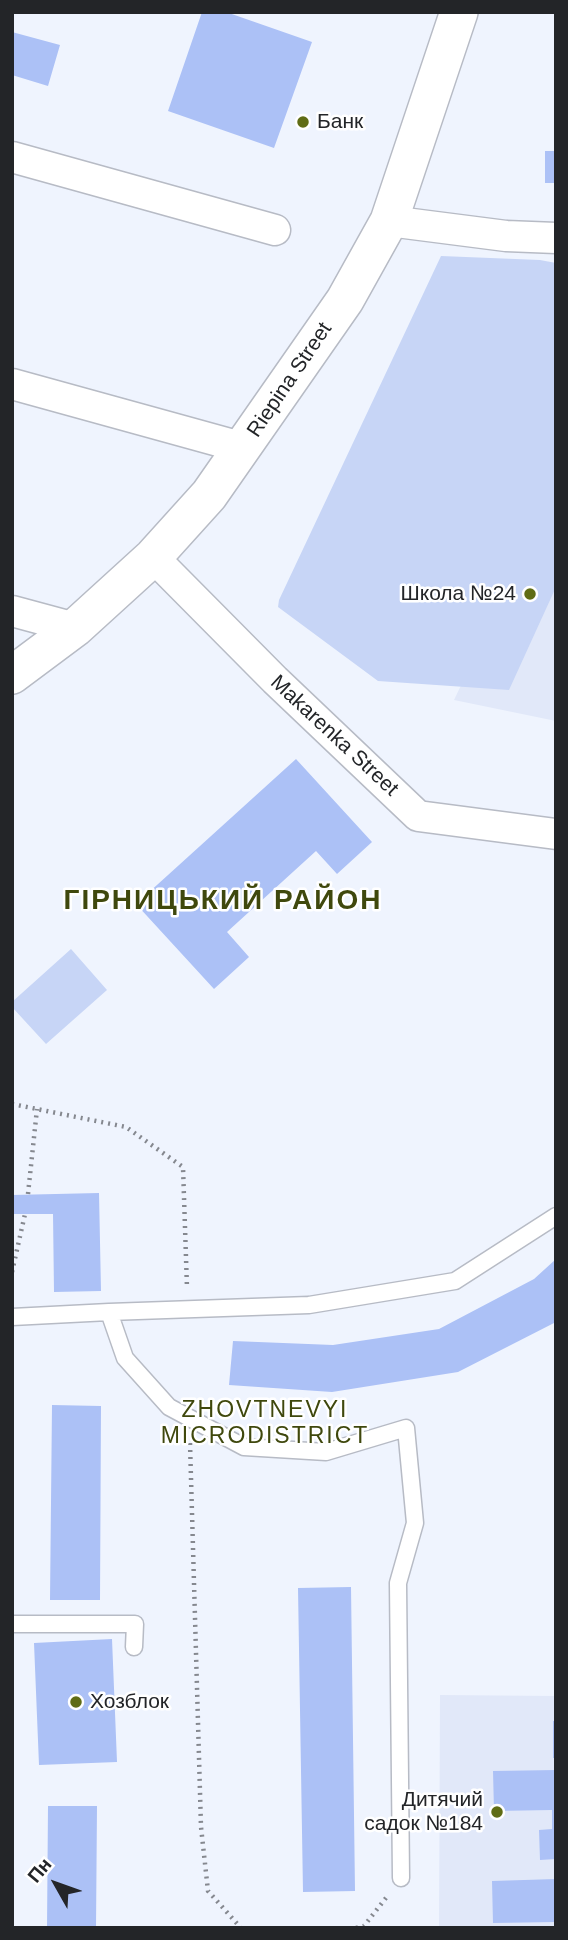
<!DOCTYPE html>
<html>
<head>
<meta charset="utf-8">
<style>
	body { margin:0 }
	#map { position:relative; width:568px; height:1940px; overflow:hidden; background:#eff4fe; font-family:Helvetica,sans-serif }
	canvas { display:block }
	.frame { position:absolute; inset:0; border:14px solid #232528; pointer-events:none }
	.north { position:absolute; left:21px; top:1849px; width:70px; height:70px; -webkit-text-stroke:5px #fff; paint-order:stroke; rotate:310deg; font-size:19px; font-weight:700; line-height:28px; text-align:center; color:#232528 }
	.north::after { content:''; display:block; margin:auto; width:24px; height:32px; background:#232528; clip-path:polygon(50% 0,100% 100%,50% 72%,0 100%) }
</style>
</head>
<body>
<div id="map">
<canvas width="568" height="1940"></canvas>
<div class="frame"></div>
<div class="north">Пн</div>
</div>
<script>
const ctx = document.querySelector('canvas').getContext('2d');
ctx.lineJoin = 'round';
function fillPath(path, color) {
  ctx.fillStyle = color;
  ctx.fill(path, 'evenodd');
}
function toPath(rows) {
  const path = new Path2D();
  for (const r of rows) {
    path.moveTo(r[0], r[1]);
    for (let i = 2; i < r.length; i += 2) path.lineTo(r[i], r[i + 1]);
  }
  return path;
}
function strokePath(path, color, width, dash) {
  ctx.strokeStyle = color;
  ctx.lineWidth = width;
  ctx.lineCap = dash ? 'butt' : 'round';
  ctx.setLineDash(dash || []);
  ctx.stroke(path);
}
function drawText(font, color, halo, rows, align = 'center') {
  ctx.font = font + ' Helvetica,sans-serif';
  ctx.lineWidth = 5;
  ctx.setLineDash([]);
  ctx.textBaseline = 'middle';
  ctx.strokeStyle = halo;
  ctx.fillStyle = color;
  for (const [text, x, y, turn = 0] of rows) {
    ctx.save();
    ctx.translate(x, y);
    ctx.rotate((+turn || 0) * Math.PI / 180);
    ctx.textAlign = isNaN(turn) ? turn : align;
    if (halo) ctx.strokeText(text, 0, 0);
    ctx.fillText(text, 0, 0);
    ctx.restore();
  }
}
const built = toPath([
	[556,487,556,721,454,700],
	[440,1695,556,1696,556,1928,439,1928]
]);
const green = toPath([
	[441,256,540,260,556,263,556,587,509,690,378,681,278,607,279,600],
	[71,949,107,990,46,1044,12,1007,12,1002]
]);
const building = toPath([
	[202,12,226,12,312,42,274,148,168,111],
	[12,32,60,45,48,86,12,75],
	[545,151,556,151,556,183,545,183],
	[296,759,372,842,337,874,316,851,227,932,249,957,214,989,136,904],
	[99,1193,101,1291,54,1292,53,1214,12,1214,12,1195],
	[556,1259,556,1322,458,1372,332,1392,229,1385,233,1341,333,1345,439,1329,534,1279],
	[52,1405,101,1406,100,1600,50,1600],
	[351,1587,355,1891,303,1892,298,1588],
	[112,1639,117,1762,39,1765,34,1643],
	[553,1721,556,1721,556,1758,553,1758],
	[556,1770,556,1859,540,1860,539,1830,552,1829,552,1810,494,1811,493,1771],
	[48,1806,97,1806,96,1928,47,1928],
	[556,1879,556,1922,493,1923,492,1881]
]);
const path = toPath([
	[12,1104,126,1127,183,1167,187,1288],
	[28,1194,37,1109],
	[12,1272,25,1214],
	[190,1443,201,1827,208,1891,241,1928],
	[356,1928,364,1926,389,1894]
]);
const service = toPath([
	[109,1312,309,1305,455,1281,556,1216],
	[12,1317,109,1312,125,1358,169,1407,244,1447,326,1452,406,1428,415,1523,398,1583,401,1878],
	[12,1624,135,1624,134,1647]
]);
const minor = toPath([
	[12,157,275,230],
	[389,221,506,236,556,238],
	[12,384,244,448],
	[153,557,275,680,418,816,556,834],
	[12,611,75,628]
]);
const tertiary = toPath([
	[12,675,75,628,153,557,209,495,345,300,389,221,459,12]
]);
const markers = [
	[303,122,7,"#5f6c15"],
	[530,594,7,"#5f6c15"],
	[76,1702,7,"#5f6c15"],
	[497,1812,7,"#5f6c15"]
];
const poiNames = [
	["Банк",317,122],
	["Школа №24",516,594,"right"],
	["Хозблок",90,1702],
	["Дитячий",483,1800,"right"],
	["садок №184",483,1824,"right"]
];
const streetNames = [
	["Riepina Street",290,380,-56],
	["Makarenka Street",334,736,43]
];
const neighbourhoodNames = [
	["ZHOVTNEVYI",265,1411],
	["MICRODISTRICT",265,1437]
];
const districtNames = [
	["ГІРНИЦЬКИЙ РАЙОН",223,901]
];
fillPath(built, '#e1e8f9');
fillPath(green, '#c7d5f6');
fillPath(building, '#acc1f6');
strokePath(service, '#b7bbc5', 19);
strokePath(minor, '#b7bbc5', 33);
strokePath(tertiary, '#b7bbc5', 40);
strokePath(path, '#85888f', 4.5, [2, 5]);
strokePath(service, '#fff', 16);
strokePath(minor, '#fff', 30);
strokePath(tertiary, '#fff', 37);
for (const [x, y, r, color] of markers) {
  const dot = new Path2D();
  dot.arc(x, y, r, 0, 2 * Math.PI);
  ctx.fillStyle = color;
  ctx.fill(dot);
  strokePath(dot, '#fff', 2.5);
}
drawText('21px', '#232528', '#fff', poiNames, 'left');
drawText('21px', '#232528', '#fff', streetNames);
ctx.letterSpacing = '2px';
drawText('23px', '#3f480d', '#fff', neighbourhoodNames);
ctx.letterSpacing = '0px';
ctx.letterSpacing = '2px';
drawText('bold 28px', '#3f480d', '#fff', districtNames);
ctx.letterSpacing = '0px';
</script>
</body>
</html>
